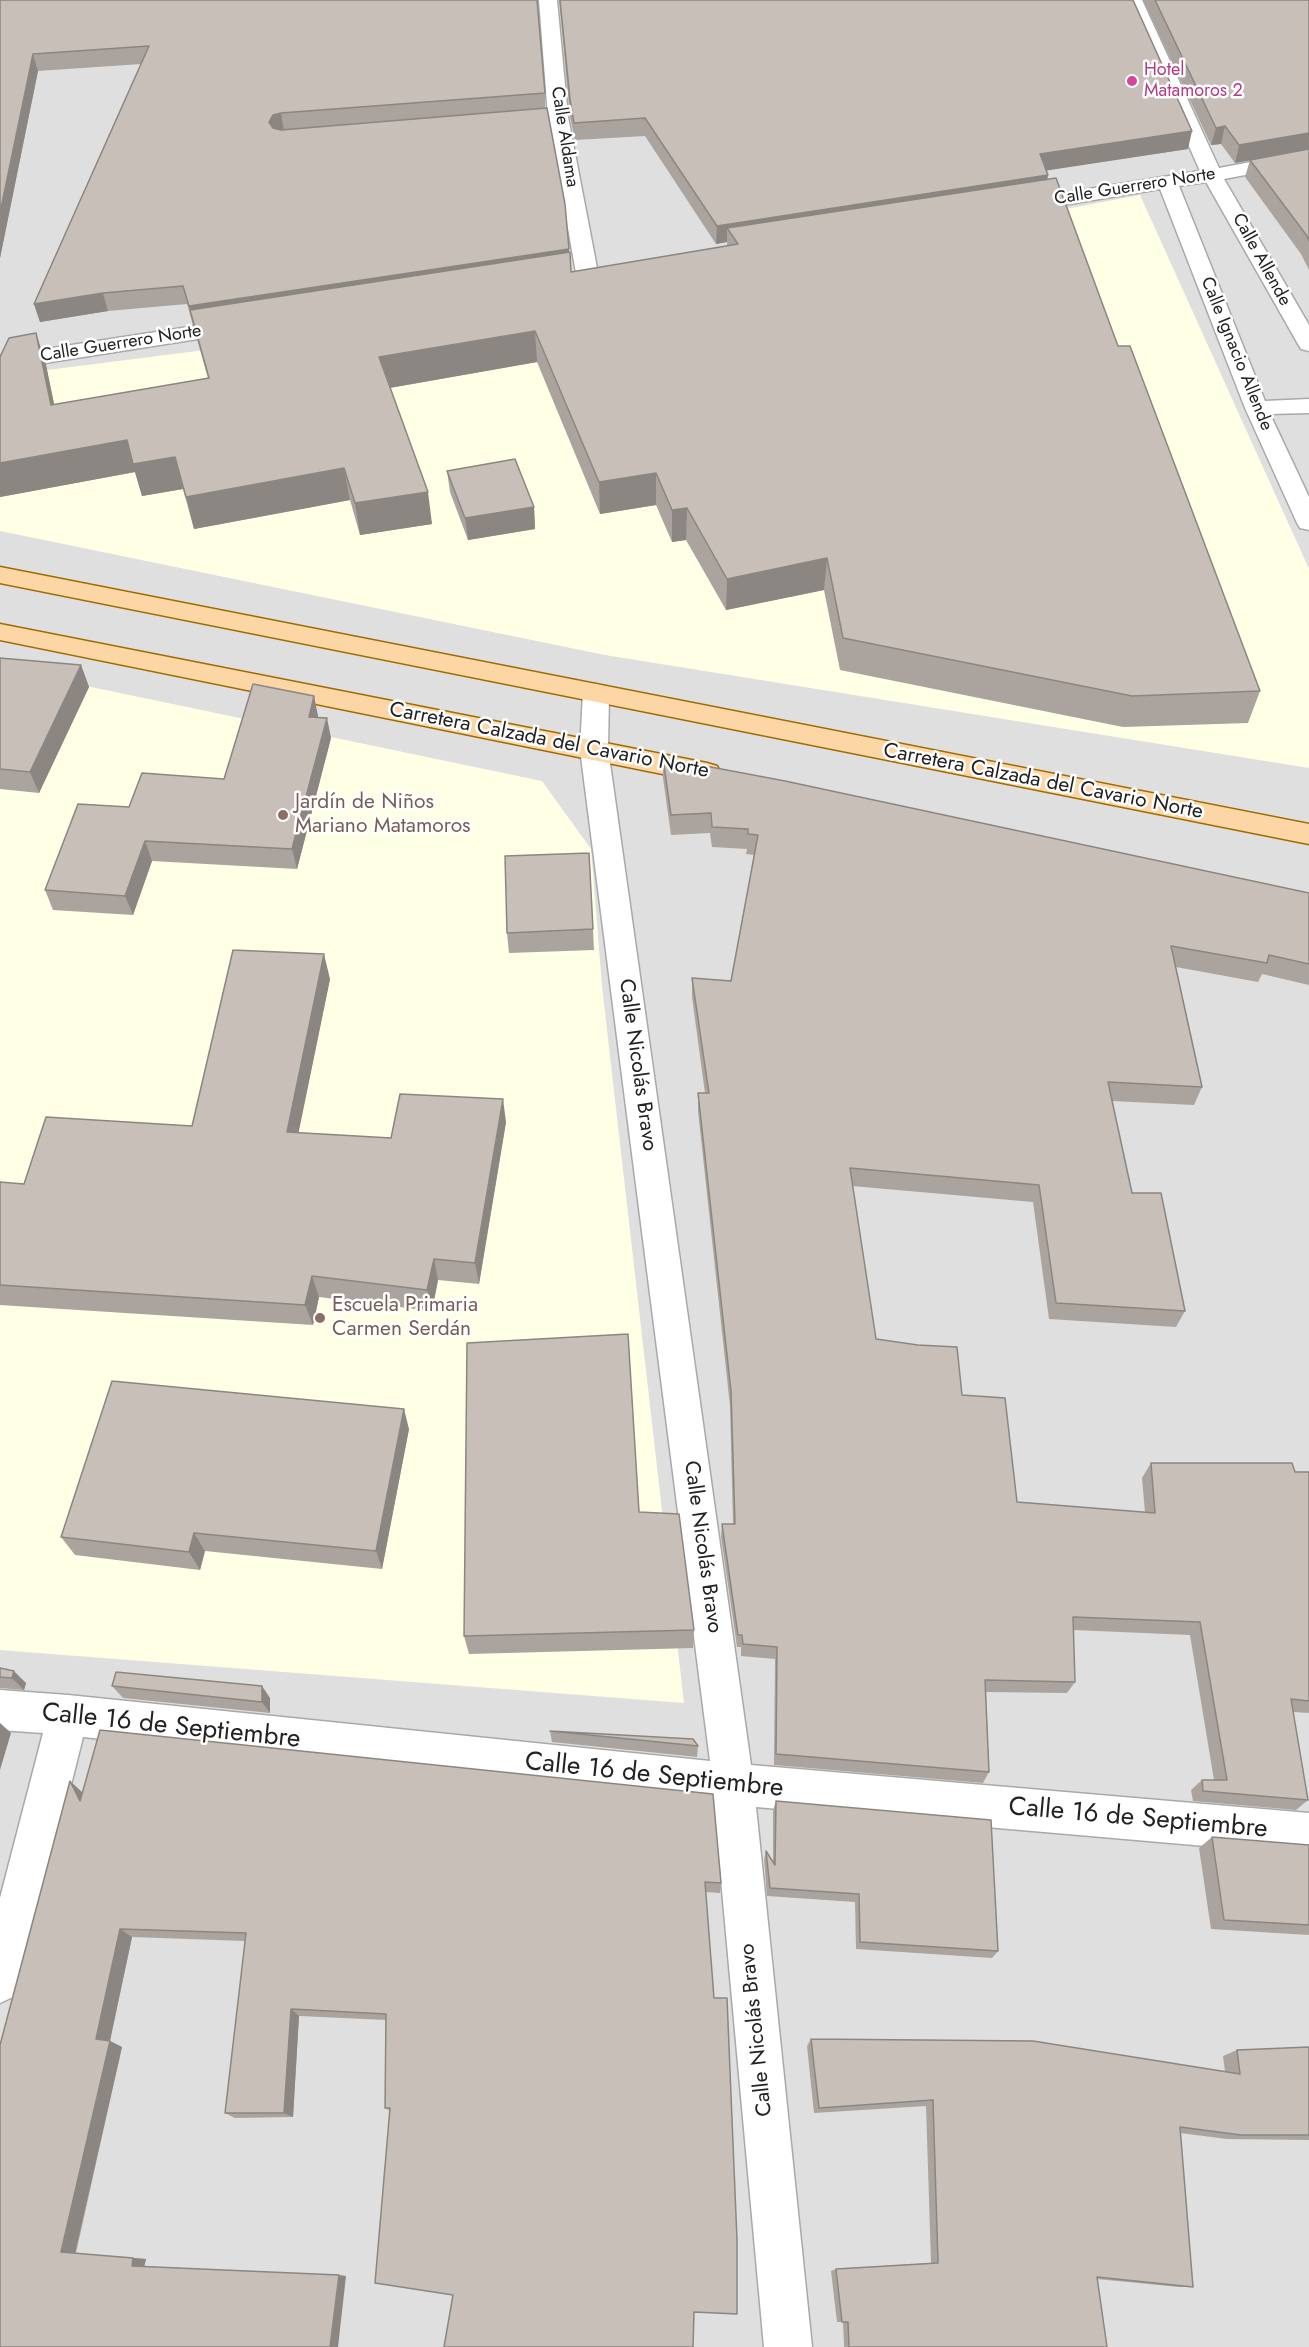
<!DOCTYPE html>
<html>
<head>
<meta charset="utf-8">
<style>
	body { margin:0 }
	canvas { display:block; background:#f2efe9 }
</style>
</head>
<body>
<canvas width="1309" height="2347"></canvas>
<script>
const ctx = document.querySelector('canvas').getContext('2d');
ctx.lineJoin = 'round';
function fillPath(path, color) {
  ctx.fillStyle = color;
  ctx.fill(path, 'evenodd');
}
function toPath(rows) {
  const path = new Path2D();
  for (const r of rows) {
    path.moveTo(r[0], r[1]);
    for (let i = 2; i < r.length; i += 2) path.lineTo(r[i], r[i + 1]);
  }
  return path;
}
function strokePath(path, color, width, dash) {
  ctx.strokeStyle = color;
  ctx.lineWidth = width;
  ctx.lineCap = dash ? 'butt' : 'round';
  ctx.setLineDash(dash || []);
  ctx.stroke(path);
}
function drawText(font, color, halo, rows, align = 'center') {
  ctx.font = font + ' Jost,sans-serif';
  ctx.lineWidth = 5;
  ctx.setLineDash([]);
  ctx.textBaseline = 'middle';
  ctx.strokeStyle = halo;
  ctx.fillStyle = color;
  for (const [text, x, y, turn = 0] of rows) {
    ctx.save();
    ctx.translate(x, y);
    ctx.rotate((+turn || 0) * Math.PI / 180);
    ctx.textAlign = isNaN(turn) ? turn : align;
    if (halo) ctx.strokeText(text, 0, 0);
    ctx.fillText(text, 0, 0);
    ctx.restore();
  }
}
const residential = toPath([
	[0,0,1309,0,1309,2347,0,2347]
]);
const education = toPath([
	[1140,195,1309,569,1309,768,605,655,0,531,0,376,537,308],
	[0,668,542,781,591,849,602,986,684,1703,0,1650]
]);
const minor = toPath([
	[539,0,557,0,568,117,598,273,594,277,587,279,580,277,576,273,548,117,539,0],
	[1124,0,1142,0,1219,168,1309,151,1309,163,1224,179,1309,325,1309,351,1301,349,1298,344,1206,182,1179,186,1265,401,1309,399,1309,413,1270,414,1309,497,1309,530,1300,528,1297,523,1245,408,1160,189,1021,212,1014,210,1011,206,1014,202,1021,200,1200,171,1124,0],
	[241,319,249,321,252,326,249,331,0,370,0,356,241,319],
	[596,684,605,687,609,693,608,749,751,1765,1309,1813,1309,1855,756,1807,812,2347,764,2347,714,1803,83,1737,22,1981,15,1996,0,2003,0,1898,43,1733,0,1730,0,1690,68,1695,710,1761,580,749,583,693,587,687,596,684]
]);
const primary = toPath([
	[0,567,1309,824,1309,844,0,583,0,567],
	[0,624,707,763,717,766,721,773,717,780,707,783,0,640,0,624]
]);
const wall = toPath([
	[0,0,545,93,545,108,571,272,727,246,727,242,716,244,645,136,575,140,570,117,559,0,1133,0,1188,149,1046,170,1048,175,1047,180,1118,346,1260,691,1248,723,1123,727,840,670,824,590,726,610,686,540,672,542,656,505,600,514,537,362,390,388,432,524,360,535,350,500,194,529,183,489,142,496,135,472,0,497,0,357,36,333,46,365,54,405,208,378,187,304,108,311,40,322,34,304,141,64,38,71,0,258],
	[1143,0,1309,0,1309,270,1301,254,1245,177,1250,160,1235,163,1221,144,1211,145],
	[447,471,534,507,535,529,468,540,450,492],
	[0,658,81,665,89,687,39,793,0,789],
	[314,696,318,718,331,738,297,869,152,861,133,915,53,910,45,890,129,807,224,779],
	[663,758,1309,893,1309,985,1262,974,1258,982,1176,967,1202,1087,1194,1105,1112,1101,1132,1193,1185,1311,1176,1327,1049,1319,1033,1202,852,1186,876,1339,962,1395,1017,1502,1145,1512,1142,1478,1151,1463,1295,1472,1309,1472,1309,1713,1293,1712,1308,1800,1296,1810,1193,1801,1191,1790,1202,1780,1214,1780,1190,1635,1073,1630,1075,1682,1067,1693,986,1692,989,1772,983,1783,774,1765,775,1659,741,1656,741,1647,737,1647,721,1537,722,1524,733,1524,730,1406,698,1111,698,1093,705,1093,692,997,692,978,731,981,754,855,746,854,747,849,712,847,710,833,671,835,663,778],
	[589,853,594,950,509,953,507,933],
	[330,979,298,1133,391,1138,506,1122,479,1284,438,1280,432,1311,319,1297,313,1325,0,1305,0,1182,24,1184,192,1126],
	[409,1429,382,1569,205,1551,200,1570,75,1555,61,1537],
	[694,1630,693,1648,469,1654,464,1636],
	[0,1668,26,1683,24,1690,0,1688],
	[112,1686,270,1698,270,1713,123,1698],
	[550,1731,698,1746,697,1757,552,1742],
	[82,1792,83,1793,721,1883,720,1893,706,1892,453,2295,390,2111,385,2108,386,2020,299,2016,293,2117,235,2118,225,2113,245,1941,132,1937,110,2041,122,2047,76,2253,146,2259,144,2267,346,2276,0,2347],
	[776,1801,998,1951,992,1958,856,1949,855,1902,767,1896,764,1859,766,1851,773,1861,773,1811],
	[1212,1837,1309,1845,1309,1935,1211,1929,1199,1848],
	[811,2039,1225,2072,1223,2056,1237,2050,1309,2047,1309,2140,1227,2139,1180,2133,1193,2287,1179,2287,1097,2279,1107,2347,844,2347,843,2322,837,2322,831,2271,836,2269,931,2263,926,2106,814,2113,807,2046]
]);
const shadedWall = toPath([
	[33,54,38,71,0,258,0,213],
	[281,113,284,131,276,133,269,122,273,115],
	[1225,126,1221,144,1211,145,1216,128],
	[1192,131,1188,149,1037,172,1040,154],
	[1309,133,1309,150,1235,163,1239,145],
	[1048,175,1045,193,727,228,727,242,716,244,717,226],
	[569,249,569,267,190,310,193,324,189,306],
	[103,293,108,311,40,322,34,304],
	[535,331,537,362,383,389,379,357],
	[36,333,46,365,61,437,51,405],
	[127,440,175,457,183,489,142,496,135,472,0,497,0,463],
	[344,468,350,500,194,529,186,497],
	[656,473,656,505,600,514,599,482],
	[428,492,432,524,360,535,355,503],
	[534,507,535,529,468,540,465,518],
	[687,508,686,540,672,542,672,510],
	[827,558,824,590,726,610,727,579],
	[81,665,89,687,39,793,30,772],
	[314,696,318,716,313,737,309,717],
	[327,718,331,738,297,869,292,849],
	[145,841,152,861,133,915,125,896],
	[324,954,330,979,294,1155,287,1132],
	[503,1099,506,1122,479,1284,475,1263],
	[434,1259,438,1280,432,1311,427,1290],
	[312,1276,319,1297,313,1325,305,1305],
	[404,1409,409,1429,382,1569,376,1551],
	[194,1533,205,1551,200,1570,189,1552],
	[14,1671,26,1683,24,1690,12,1678],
	[262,1686,270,1698,270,1713,262,1702],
	[0,1723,11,1733,0,1770],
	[70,1781,82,1792,93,1812,80,1801],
	[120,1929,132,1937,109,2045,96,2039],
	[291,2009,299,2016,293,2117,284,2113],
	[110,2041,122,2047,75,2253,61,2252],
	[133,2258,146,2259,144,2267,132,2266],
	[339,2275,346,2276,338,2347,330,2347]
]);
const building = toPath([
	[0,0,537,0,545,93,281,113,273,115,269,122,273,128,281,130,547,108,565,204,569,249,189,306,183,286,103,293,34,304,149,46,33,54,0,213,0,0],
	[560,0,1133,0,1192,131,1040,154,1048,175,717,226,645,118,574,123,570,99,560,0],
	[1155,0,1309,0,1309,133,1239,145,1225,126,1216,128,1155,0],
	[1309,149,1309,241,1307,236,1250,160,1309,149],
	[1056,178,1118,346,1130,346,1260,691,1132,696,843,638,827,558,727,579,687,508,672,510,656,473,599,482,535,331,379,357,428,492,355,503,344,468,186,497,175,457,133,464,127,440,0,463,0,357,9,338,36,333,51,405,209,378,190,310,570,252,571,272,738,244,727,228,1056,178],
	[515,459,534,507,465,518,447,471,515,459],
	[0,658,81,665,30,772,0,769,0,658],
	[253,684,314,696,309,717,327,718,292,849,145,841,125,896,45,890,78,804,129,807,142,773,224,779,253,684],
	[663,758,785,781,1309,893,1309,964,1269,955,1267,963,1171,946,1202,1087,1108,1082,1132,1193,1161,1193,1185,1311,1056,1303,1039,1185,850,1168,876,1339,918,1345,957,1347,962,1395,1005,1398,1017,1502,1155,1513,1151,1463,1292,1463,1295,1472,1309,1472,1309,1701,1291,1699,1308,1800,1203,1791,1202,1780,1227,1780,1200,1622,1073,1617,1075,1682,985,1680,989,1772,776,1754,777,1647,743,1644,742,1635,738,1635,722,1524,735,1524,731,1391,698,1093,709,1093,692,978,731,981,758,835,748,834,748,829,712,827,711,813,671,815,663,758],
	[589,853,593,929,507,933,505,856,589,853],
	[233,950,324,954,287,1132,391,1138,400,1094,503,1099,475,1263,434,1259,427,1290,312,1276,305,1305,0,1285,0,1182,24,1184,46,1117,192,1126,233,950],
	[628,1334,639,1512,679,1514,694,1630,464,1636,467,1343,628,1334],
	[112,1381,404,1409,376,1551,194,1533,189,1552,61,1537,112,1381],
	[0,1668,14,1671,12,1678,0,1677,0,1668],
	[116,1672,262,1686,262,1702,112,1686,116,1672],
	[100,1730,713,1794,721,1883,705,1882,714,1998,727,1998,737,2240,737,2314,694,2312,693,2347,444,2347,453,2295,375,2283,390,2108,385,2108,386,2014,291,2009,284,2113,225,2113,246,1933,120,1929,96,2039,110,2041,61,2252,133,2258,132,2266,339,2275,330,2347,0,2347,0,2045,70,1781,80,1801,100,1730],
	[550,1731,693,1739,698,1746,550,1731],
	[776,1801,991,1820,998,1951,860,1942,859,1894,770,1888,766,1851,775,1865,776,1801],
	[1212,1837,1309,1845,1309,1925,1224,1920,1212,1837],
	[811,2039,1033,2041,1240,2074,1237,2050,1309,2047,1309,2135,1241,2135,1180,2127,1193,2287,1097,2277,1107,2347,849,2347,848,2322,842,2322,836,2269,938,2263,933,2100,819,2108,811,2039]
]);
const markers = [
	[1132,81,6,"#d1479c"],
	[283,815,6,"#8d6e63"],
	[320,1318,6,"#8d6e63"]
];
const farHotelnames = [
	["Hotel",1144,71],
	["Matamoros 2",1144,92]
];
const farStreetnames = [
	["Calle Aldama",564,137,81],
	["Calle Guerrero Norte",1135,187,-9],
	["Calle Allende",1261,260,61],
	["Calle Guerrero Norte",121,344,-9],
	["Calle Ignacio Allende",1236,354,68]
];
const streetNames = [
	["Carretera Calzada del Cavario Norte",549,741,11],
	["Carretera Calzada del Cavario Norte",1043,782,11],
	["Calle Nicolás Bravo",637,1065,82],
	["Calle Nicolás Bravo",702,1547,82],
	["Calle Nicolás Bravo",757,2030,-96]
];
const educationNames = [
	["Jardín de Niños",295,803],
	["Mariano Matamoros",295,827],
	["Escuela Primaria",332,1306],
	["Carmen Serdán",332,1330]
];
const nearStreetnames = [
	["Calle 16 de Septiembre",171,1727,6],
	["Calle 16 de Septiembre",654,1776,6],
	["Calle 16 de Septiembre",1138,1819,5]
];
fillPath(residential, '#e0dfdf');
fillPath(education, '#ffffe5');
strokePath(minor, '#a9a9a9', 3);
strokePath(primary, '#a06b00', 3);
fillPath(minor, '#fff');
fillPath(primary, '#fcd6a4');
fillPath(wall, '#aba49e');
fillPath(shadedWall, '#8b8681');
fillPath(building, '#c7bfb8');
strokePath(building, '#8b8681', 1.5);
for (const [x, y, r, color] of markers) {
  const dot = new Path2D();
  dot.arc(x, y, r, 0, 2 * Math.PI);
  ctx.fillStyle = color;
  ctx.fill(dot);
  strokePath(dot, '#fff', 2);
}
drawText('18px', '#b23c85', '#fff', farHotelnames, 'left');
drawText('18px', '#222', '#fff', farStreetnames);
drawText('21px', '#222', '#fff', streetNames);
drawText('21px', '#785e54', '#fff', educationNames, 'left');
drawText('26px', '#222', '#fff', nearStreetnames);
</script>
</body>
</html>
